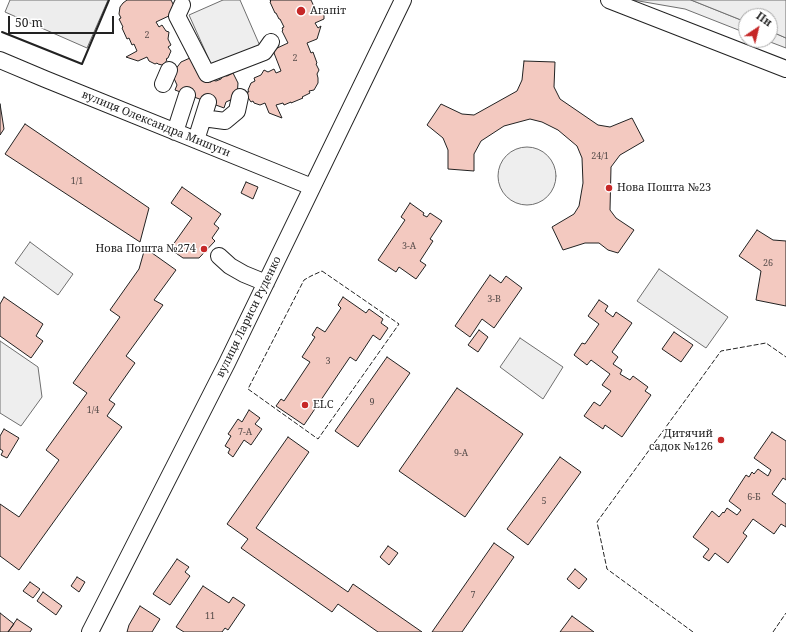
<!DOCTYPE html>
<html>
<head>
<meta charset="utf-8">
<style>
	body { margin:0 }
	#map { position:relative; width:786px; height:632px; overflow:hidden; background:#fff; font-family:"Noto Serif",serif }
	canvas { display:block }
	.north { position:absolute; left:738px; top:8px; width:40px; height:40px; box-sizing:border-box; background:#fff; border:1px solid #a7a7a7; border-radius:50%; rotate:35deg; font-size:11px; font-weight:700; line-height:16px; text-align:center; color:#222 }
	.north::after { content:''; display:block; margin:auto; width:14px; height:18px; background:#c62828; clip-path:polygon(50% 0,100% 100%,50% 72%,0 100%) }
	.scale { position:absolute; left:8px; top:16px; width:106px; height:18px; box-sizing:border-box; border:2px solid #222; border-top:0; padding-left:5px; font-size:12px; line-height:14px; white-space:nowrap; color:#222; -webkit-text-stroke:3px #fff; paint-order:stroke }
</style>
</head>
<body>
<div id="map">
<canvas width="786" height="632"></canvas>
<div class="north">Пн</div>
<div class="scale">50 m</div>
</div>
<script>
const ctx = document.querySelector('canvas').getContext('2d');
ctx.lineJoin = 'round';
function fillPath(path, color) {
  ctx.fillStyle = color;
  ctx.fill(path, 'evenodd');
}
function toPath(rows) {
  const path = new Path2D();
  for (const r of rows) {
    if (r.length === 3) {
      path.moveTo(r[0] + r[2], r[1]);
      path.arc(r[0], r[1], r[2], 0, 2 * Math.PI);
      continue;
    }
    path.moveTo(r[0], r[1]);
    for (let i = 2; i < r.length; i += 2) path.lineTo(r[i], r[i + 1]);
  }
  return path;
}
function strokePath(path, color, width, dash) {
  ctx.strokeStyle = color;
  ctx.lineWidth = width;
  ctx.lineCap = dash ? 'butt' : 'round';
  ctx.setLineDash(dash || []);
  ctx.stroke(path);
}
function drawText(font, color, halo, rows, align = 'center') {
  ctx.font = font + ' "Noto Serif",serif';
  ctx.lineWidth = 3;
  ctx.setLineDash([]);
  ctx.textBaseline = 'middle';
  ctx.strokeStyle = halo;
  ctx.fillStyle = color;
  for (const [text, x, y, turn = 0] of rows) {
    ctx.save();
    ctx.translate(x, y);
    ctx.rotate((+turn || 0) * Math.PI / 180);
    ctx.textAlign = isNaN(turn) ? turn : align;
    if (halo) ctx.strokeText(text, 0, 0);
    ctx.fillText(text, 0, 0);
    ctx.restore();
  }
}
const green = toPath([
	[223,0,240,0,260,46,212,66,189,15,223,0],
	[633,0,691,0,746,22,746,33,685,9,633,0],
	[770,31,786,38,786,48,765,40,770,40,770,31],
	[527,176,29],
	[30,242,73,274,58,295,15,263,30,242],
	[520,338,563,367,543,399,500,367,520,338],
	[0,341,38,367,42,397,21,426,0,413,0,341]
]);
const parking = toPath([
	[10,0,108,0,87,48,5,12,10,0],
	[691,0,786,0,786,38,770,31,770,16,746,16,746,22,691,0],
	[659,269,728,317,706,348,637,301,659,269]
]);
const building = toPath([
	[127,0,171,0,175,8,173,14,156,22,159,27,162,25,166,31,169,32,168,39,171,45,168,47,171,51,168,58,166,59,167,60,165,63,162,65,158,64,157,63,155,64,149,61,147,57,138,61,126,57,137,51,134,44,132,45,129,38,127,39,122,28,123,27,119,19,121,18,119,14,120,7,123,3,127,0],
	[270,0,311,0,317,13,320,11,324,14,324,19,315,23,318,28,321,26,317,39,307,43,311,53,313,52,317,63,316,64,319,70,317,74,318,78,318,83,314,90,309,91,310,93,302,97,303,98,291,103,291,102,284,105,283,103,276,105,282,118,269,113,265,103,260,105,254,103,253,101,251,102,247,96,247,92,249,92,248,90,251,83,255,81,254,78,261,75,264,70,268,72,274,69,276,73,281,71,274,53,275,49,288,43,282,31,283,30,282,28,284,27,280,19,279,19,276,13,275,13,270,2,271,1,270,0],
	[190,58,202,79,211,82,212,80,216,81,221,79,223,75,227,76,233,73,238,83,237,97,226,102,224,108,175,90,177,85,172,74,181,62,190,58],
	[524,61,555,62,554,87,560,99,598,125,610,127,632,118,644,141,620,155,611,167,610,210,616,218,634,230,618,253,608,250,599,243,585,243,563,250,552,227,574,214,579,206,583,183,582,158,577,146,558,130,542,122,530,119,504,126,481,141,474,154,474,171,448,169,448,150,443,138,427,125,441,104,462,114,474,115,517,91,522,80,524,61],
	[0,104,4,129,0,135,0,104],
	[25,124,149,208,140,242,5,154,25,124],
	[246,182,258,187,253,199,241,193,246,182],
	[182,187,221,214,214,224,219,228,212,238,215,241,199,258,183,258,170,249,192,218,171,203,182,187],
	[410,203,424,213,423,215,427,217,430,213,442,221,430,239,433,241,420,261,426,265,416,279,399,267,396,272,378,260,405,220,401,217,410,203],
	[757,230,773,240,786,241,786,306,756,300,761,271,739,256,757,230],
	[145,248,176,270,154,300,163,305,126,356,135,363,109,400,115,404,107,416,122,427,19,570,0,556,0,504,19,517,59,460,46,450,87,393,73,383,120,317,110,310,139,269,145,248],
	[490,275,501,283,506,276,522,288,494,328,482,319,470,337,455,326,490,275],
	[4,297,43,324,36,336,43,341,31,358,0,336,0,304,4,297],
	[343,297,366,313,369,309,383,319,381,323,388,328,380,340,373,335,356,361,350,357,304,425,276,406,281,399,284,401,310,362,302,357,315,337,312,335,317,327,325,332,341,308,338,305,343,297],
	[599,300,608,306,605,311,613,317,616,312,632,323,612,352,618,357,613,364,622,370,620,374,630,380,633,376,648,387,645,391,651,395,622,437,605,425,603,429,584,416,594,402,600,406,611,391,602,385,610,374,591,360,587,365,574,355,582,343,585,344,599,324,588,316,599,300],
	[479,330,488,337,478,352,468,345,479,330],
	[674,332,693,345,681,362,662,349,674,332],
	[387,357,410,373,358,447,335,431,387,357],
	[457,388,523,434,465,517,399,471,457,388],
	[249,410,260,418,255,424,262,429,251,445,244,440,233,457,228,453,230,449,225,446,231,436,228,434,238,419,242,422,249,410],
	[4,429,19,438,7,458,1,455,3,451,0,449,0,436,4,429],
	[772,432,786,441,786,480,783,478,772,494,786,504,786,527,781,524,774,534,753,519,743,533,747,536,728,563,715,553,709,561,703,557,709,549,693,537,712,511,719,517,723,512,724,513,727,508,737,515,741,510,729,501,746,475,749,477,752,472,754,474,758,469,768,476,771,470,754,458,772,432],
	[288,437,309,452,256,528,348,592,353,584,422,632,378,632,338,604,332,612,241,548,248,539,227,524,288,437],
	[560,457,581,472,528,545,507,529,560,457],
	[494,543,514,557,462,632,432,632,494,543],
	[388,546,398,553,389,565,380,557,388,546],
	[177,559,189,567,185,572,190,576,170,605,153,594,177,559],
	[575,569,587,579,579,589,567,579,575,569],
	[77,577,85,582,79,592,71,586,77,577],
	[30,582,40,589,33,598,23,591,30,582],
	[203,586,229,603,233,597,245,605,228,630,225,628,222,632,184,632,176,627,203,586],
	[43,592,62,606,56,615,37,601,43,592],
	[140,606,160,619,152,632,127,632,129,625,140,606],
	[0,613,14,624,8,632,0,632,0,613],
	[572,616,594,632,560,632,572,616],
	[17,619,32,629,30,632,8,632,17,619]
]);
const minor = toPath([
	[609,0,786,69],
	[182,5,177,16,207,74,264,52,271,42],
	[0,60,45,79,312,187],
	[163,84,169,70],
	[203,118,225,121,237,111,240,97],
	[175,132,187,95],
	[196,140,208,102],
	[219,256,230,266,244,274,266,283],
	[90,632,227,363,403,0]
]);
const fence = toPath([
	[322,271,399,324,318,439,248,389,304,280,311,276,322,271],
	[693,632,607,569,597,522,721,351,766,343,786,357],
	[773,632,786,613]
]);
const wall = toPath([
	[2,32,82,64,109,0]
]);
const markers = [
	[301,11,5,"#c62828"],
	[609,188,4,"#c62828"],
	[204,249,4,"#c62828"],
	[305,405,4,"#c62828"],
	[721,440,4,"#c62828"]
];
const numberNames = [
	["2",147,35],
	["2",295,58],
	["24/1",600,156],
	["1/1",77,181],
	["3-А",409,246],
	["26",768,263],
	["3-В",494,299],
	["3",328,361],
	["9",372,402],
	["1/4",93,410],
	["7-А",245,432],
	["9-А",461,453],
	["6-Б",754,497],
	["5",544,501],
	["7",473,595],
	["11",210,616]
];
const poiNames = [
	["Агапіт",310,11],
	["Нова Пошта №23",617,188],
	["Нова Пошта №274",196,249,"right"],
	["ELC",313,405],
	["Дитячий",713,434,"right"],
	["садок №126",713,447,"right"]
];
const streetNames = [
	["вулиця Олександра Мишуги",156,124,22],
	["вулиця Лариси Руденко",249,317,-64]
];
fillPath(green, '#eee');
strokePath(green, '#6f6f6f', 1);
fillPath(parking, '#ededed');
strokePath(parking, '#6f6f6f', 1);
fillPath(building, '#f3c9c0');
strokePath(building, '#222', 1);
strokePath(minor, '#222', 18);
strokePath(minor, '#fff', 16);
strokePath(fence, '#222', 1, [5, 2]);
strokePath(wall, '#222', 2);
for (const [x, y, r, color] of markers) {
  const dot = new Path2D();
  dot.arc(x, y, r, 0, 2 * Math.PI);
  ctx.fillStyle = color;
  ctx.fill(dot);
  strokePath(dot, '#fff', 1.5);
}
drawText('9px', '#564c4a', null, numberNames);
drawText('11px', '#222', '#fff', poiNames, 'left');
drawText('11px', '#222', '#fff', streetNames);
</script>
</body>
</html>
